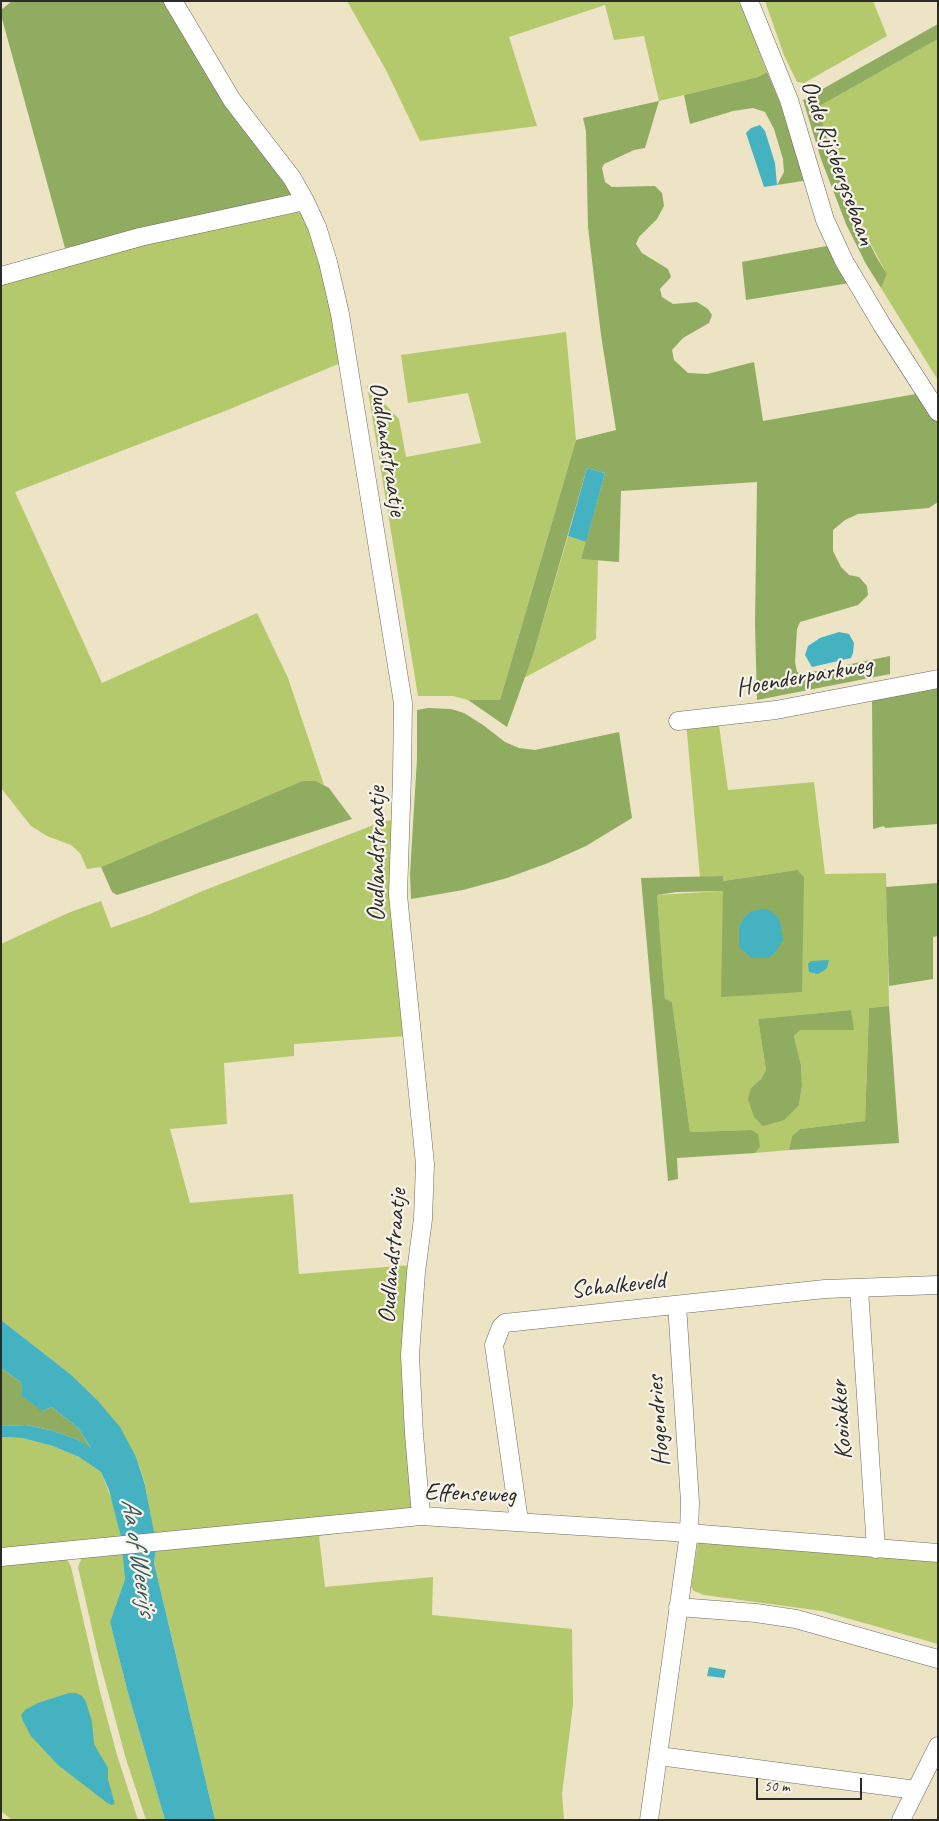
<!DOCTYPE html>
<html>
<head>
<meta charset="utf-8">
<style>
	body { margin:0 }
	#map { position:relative; width:939px; height:1821px; overflow:hidden; background:#ede3c5; font-family:Caveat,sans-serif }
	canvas { display:block }
	.frame { position:absolute; inset:0; border:2px solid #2b2b2b; pointer-events:none }
	.scale { position:absolute; left:756px; top:1778px; width:106px; height:22px; box-sizing:border-box; border:2px solid #2b2b2b; border-top:0; padding-left:6px; font-size:15px; line-height:18px; white-space:nowrap; color:#2b2b2b; -webkit-text-stroke:4px #f7f3e8; paint-order:stroke }
</style>
</head>
<body>
<div id="map">
<canvas width="939" height="1821"></canvas>
<div class="frame"></div>
<div class="scale">50 m</div>
</div>
<script>
const ctx = document.querySelector('canvas').getContext('2d');
ctx.lineJoin = 'round';
function fillPath(path, color) {
  ctx.fillStyle = color;
  ctx.fill(path, 'evenodd');
}
function toPath(rows) {
  const path = new Path2D();
  for (const r of rows) {
    path.moveTo(r[0], r[1]);
    for (let i = 2; i < r.length; i += 2) path.lineTo(r[i], r[i + 1]);
  }
  return path;
}
function strokePath(path, color, width, dash) {
  ctx.strokeStyle = color;
  ctx.lineWidth = width;
  ctx.lineCap = dash ? 'butt' : 'round';
  ctx.setLineDash(dash || []);
  ctx.stroke(path);
}
function drawText(font, color, halo, rows, align = 'center') {
  ctx.font = font + ' Caveat,sans-serif';
  ctx.lineWidth = 4.5;
  ctx.setLineDash([]);
  ctx.textBaseline = 'middle';
  ctx.strokeStyle = halo;
  ctx.fillStyle = color;
  for (const [text, x, y, turn = 0] of rows) {
    ctx.save();
    ctx.translate(x, y);
    ctx.rotate((+turn || 0) * Math.PI / 180);
    ctx.textAlign = isNaN(turn) ? turn : align;
    if (halo) ctx.strokeText(text, 0, 0);
    ctx.fillText(text, 0, 0);
    ctx.restore();
  }
}
const green = toPath([
	[347,1,740,1,767,72,758,77,659,101,644,36,614,40,605,5,509,37,537,126,420,141,386,70],
	[765,1,873,1,887,36,804,83,797,82,784,55],
	[938,39,938,380,881,288,887,274,857,219,832,155,818,107],
	[304,211,326,268,343,362,225,411,15,492,102,683,257,613,288,678,324,785,316,781,302,781,101,867,87,869,80,853,71,845,47,836,31,826,1,788,1,281,64,261],
	[566,332,576,440,500,700,468,700,453,696,418,696,367,385,399,419,406,457,481,443,468,393,408,403,401,355],
	[568,536,586,542,581,559,598,560,596,639,524,678,534,652],
	[718,718,728,790,814,782,825,874,886,873,889,1006,869,1008,865,1121,800,1129,792,1136,789,1150,755,1153,760,1147,751,1130,690,1132,672,1002,665,1000,657,895,723,891,797,870,723,881,723,876,700,877,686,722],
	[851,1010,853,1030,799,1030,794,1036,801,1065,802,1086,799,1105,751,1088,761,1079,766,1070,758,1019],
	[394,820,407,1036,294,1044,294,1056,224,1063,227,1124,170,1129,190,1203,293,1194,299,1274,411,1265,415,1498,410,1511,154,1534,145,1484,136,1457,69,1373,1,1320,1,944,68,913,101,901,111,928,150,914,205,890,384,821],
	[1,1437,22,1438,53,1446,79,1457,101,1472,115,1508,121,1537,1,1550],
	[419,1522,319,1536,325,1587,433,1577,432,1615,572,1629,573,1705,562,1794,564,1820,215,1820,154,1563,156,1549],
	[698,1541,938,1561,938,1644,822,1611,704,1595,694,1591,691,1587],
	[123,1553,125,1579,110,1622,128,1693,165,1820,146,1820,126,1759,98,1655,78,1567,82,1557],
	[67,1559,71,1567,100,1692,117,1755,138,1820,12,1820,1,1811,1,1564]
]);
const forest = toPath([
	[12,1,169,1,301,197,65,248,1,15,1,10],
	[938,24,938,39,818,107,832,155,857,219,877,258,887,274,881,288,866,264,846,224,821,159,803,100],
	[767,72,781,105,809,180,777,185,784,172,783,159,774,129,765,112,753,108,733,111,690,124,684,95,758,77],
	[659,101,645,148,634,150,604,164,602,168,605,182,612,187,655,186,662,193,664,206,657,219,639,237,636,244,642,253,668,269,671,277,660,289,662,297,673,304,697,302,708,309,712,315,709,323,683,338,672,350,674,360,688,373,707,374,754,362,763,421,927,392,938,408,938,502,929,508,858,514,845,520,833,530,833,551,841,567,849,575,859,577,867,586,868,595,858,605,800,622,797,629,795,662,797,672,802,674,890,656,890,674,757,700,755,624,757,482,621,491,619,562,581,559,605,473,587,468,534,652,507,727,468,700,500,700,576,440,616,430,601,335,588,227,586,131,583,118],
	[837,244,856,282,746,300,742,262],
	[938,680,938,824,885,828,884,826,873,829,872,694],
	[428,708,451,709,464,713,483,725,505,742,519,748,535,750,619,732,632,818,586,846,548,863,507,878,463,890,411,899,410,874,417,759,417,710],
	[302,781,316,781,329,788,352,819,117,895,112,892,101,867],
	[797,870,804,877,802,992,721,997,723,891,677,892,657,895,665,999,672,1002,690,1132,751,1130,758,1134,760,1147,755,1153,677,1158,678,1179,668,1181,641,878,723,876,723,881],
	[938,883,938,936,933,937,933,979,889,986,886,887],
	[889,1006,899,1143,789,1150,792,1136,800,1129,865,1121,869,1008],
	[851,1010,854,1030,800,1030,794,1036,801,1065,802,1086,799,1105,784,1120,763,1126,754,1117,748,1099,751,1088,761,1079,766,1070,758,1019],
	[1,1368,22,1383,42,1411,52,1407,78,1428,92,1450,79,1440,50,1430,26,1425,1,1426]
]);
const water = toPath([
	[760,125,765,131,775,163,777,185,764,187,746,133,751,128],
	[587,468,605,473,586,542,568,536],
	[839,632,849,634,854,643,853,653,851,658,812,667,805,655,808,646,820,638],
	[766,909,775,914,780,921,783,940,775,953,768,958,751,958,739,947,739,927,743,919,751,911],
	[829,960,827,968,823,971,818,974,809,972,808,964,811,961],
	[1,1320,69,1373,98,1401,120,1427,136,1457,145,1485,154,1532,156,1549,154,1563,215,1820,165,1820,128,1693,110,1622,125,1579,121,1537,109,1490,101,1472,79,1457,53,1446,22,1438,1,1437,1,1426,26,1425,50,1430,79,1440,91,1448,78,1428,52,1407,42,1411,22,1396,22,1383,1,1368],
	[709,1667,726,1670,724,1678,707,1676],
	[69,1693,76,1693,82,1696,86,1702,92,1722,94,1744,108,1768,108,1780,115,1804,111,1805,106,1802,58,1765,31,1736,23,1721,21,1715,25,1710,38,1703]
]);
const minor = toPath([
	[173,1,232,100,292,178,305,201,317,227,328,262,340,314,403,703,402,776,398,895,425,1164,423,1219,416,1272,410,1355,414,1434,421,1516],
	[749,1,789,100,825,220,844,261,882,325,938,412],
	[1,276,140,237,305,201],
	[678,721,776,710,938,679],
	[859,1289,876,1549],
	[519,1521,494,1345,501,1327,505,1323,825,1289,938,1285],
	[1,1557,421,1516,689,1533,938,1553],
	[678,1607,756,1613,796,1619,938,1659],
	[659,1756,916,1790],
	[649,1820,689,1533,690,1502,677,1305],
	[901,1820,938,1746]
]);
const streetNames = [
	["Oude Rijsbergsebaan",837,163,70],
	["Oudlandstraatje",387,449,81],
	["Hoenderparkweg",804,677,-10],
	["Oudlandstraatje",377,854,-90],
	["Oudlandstraatje",393,1256,-85],
	["Schalkeveld",618,1286,-6],
	["Kooiakker",842,1420,-94],
	["Hogendries",659,1421,-94],
	["Effenseweg",470,1494,2]
];
const waterNames = [
	["Aa of Weerijs",138,1557,81]
];
fillPath(green, '#b4c86c');
fillPath(forest, '#8fac60');
fillPath(water, '#44b2c0');
strokePath(minor, '#6f6b61', 19);
strokePath(minor, '#fff', 18);
drawText('25px', '#2b2b2b', '#f7f3e8', streetNames);
drawText('italic 26px', '#345a5f', '#f7f3e8', waterNames);
</script>
</body>
</html>
